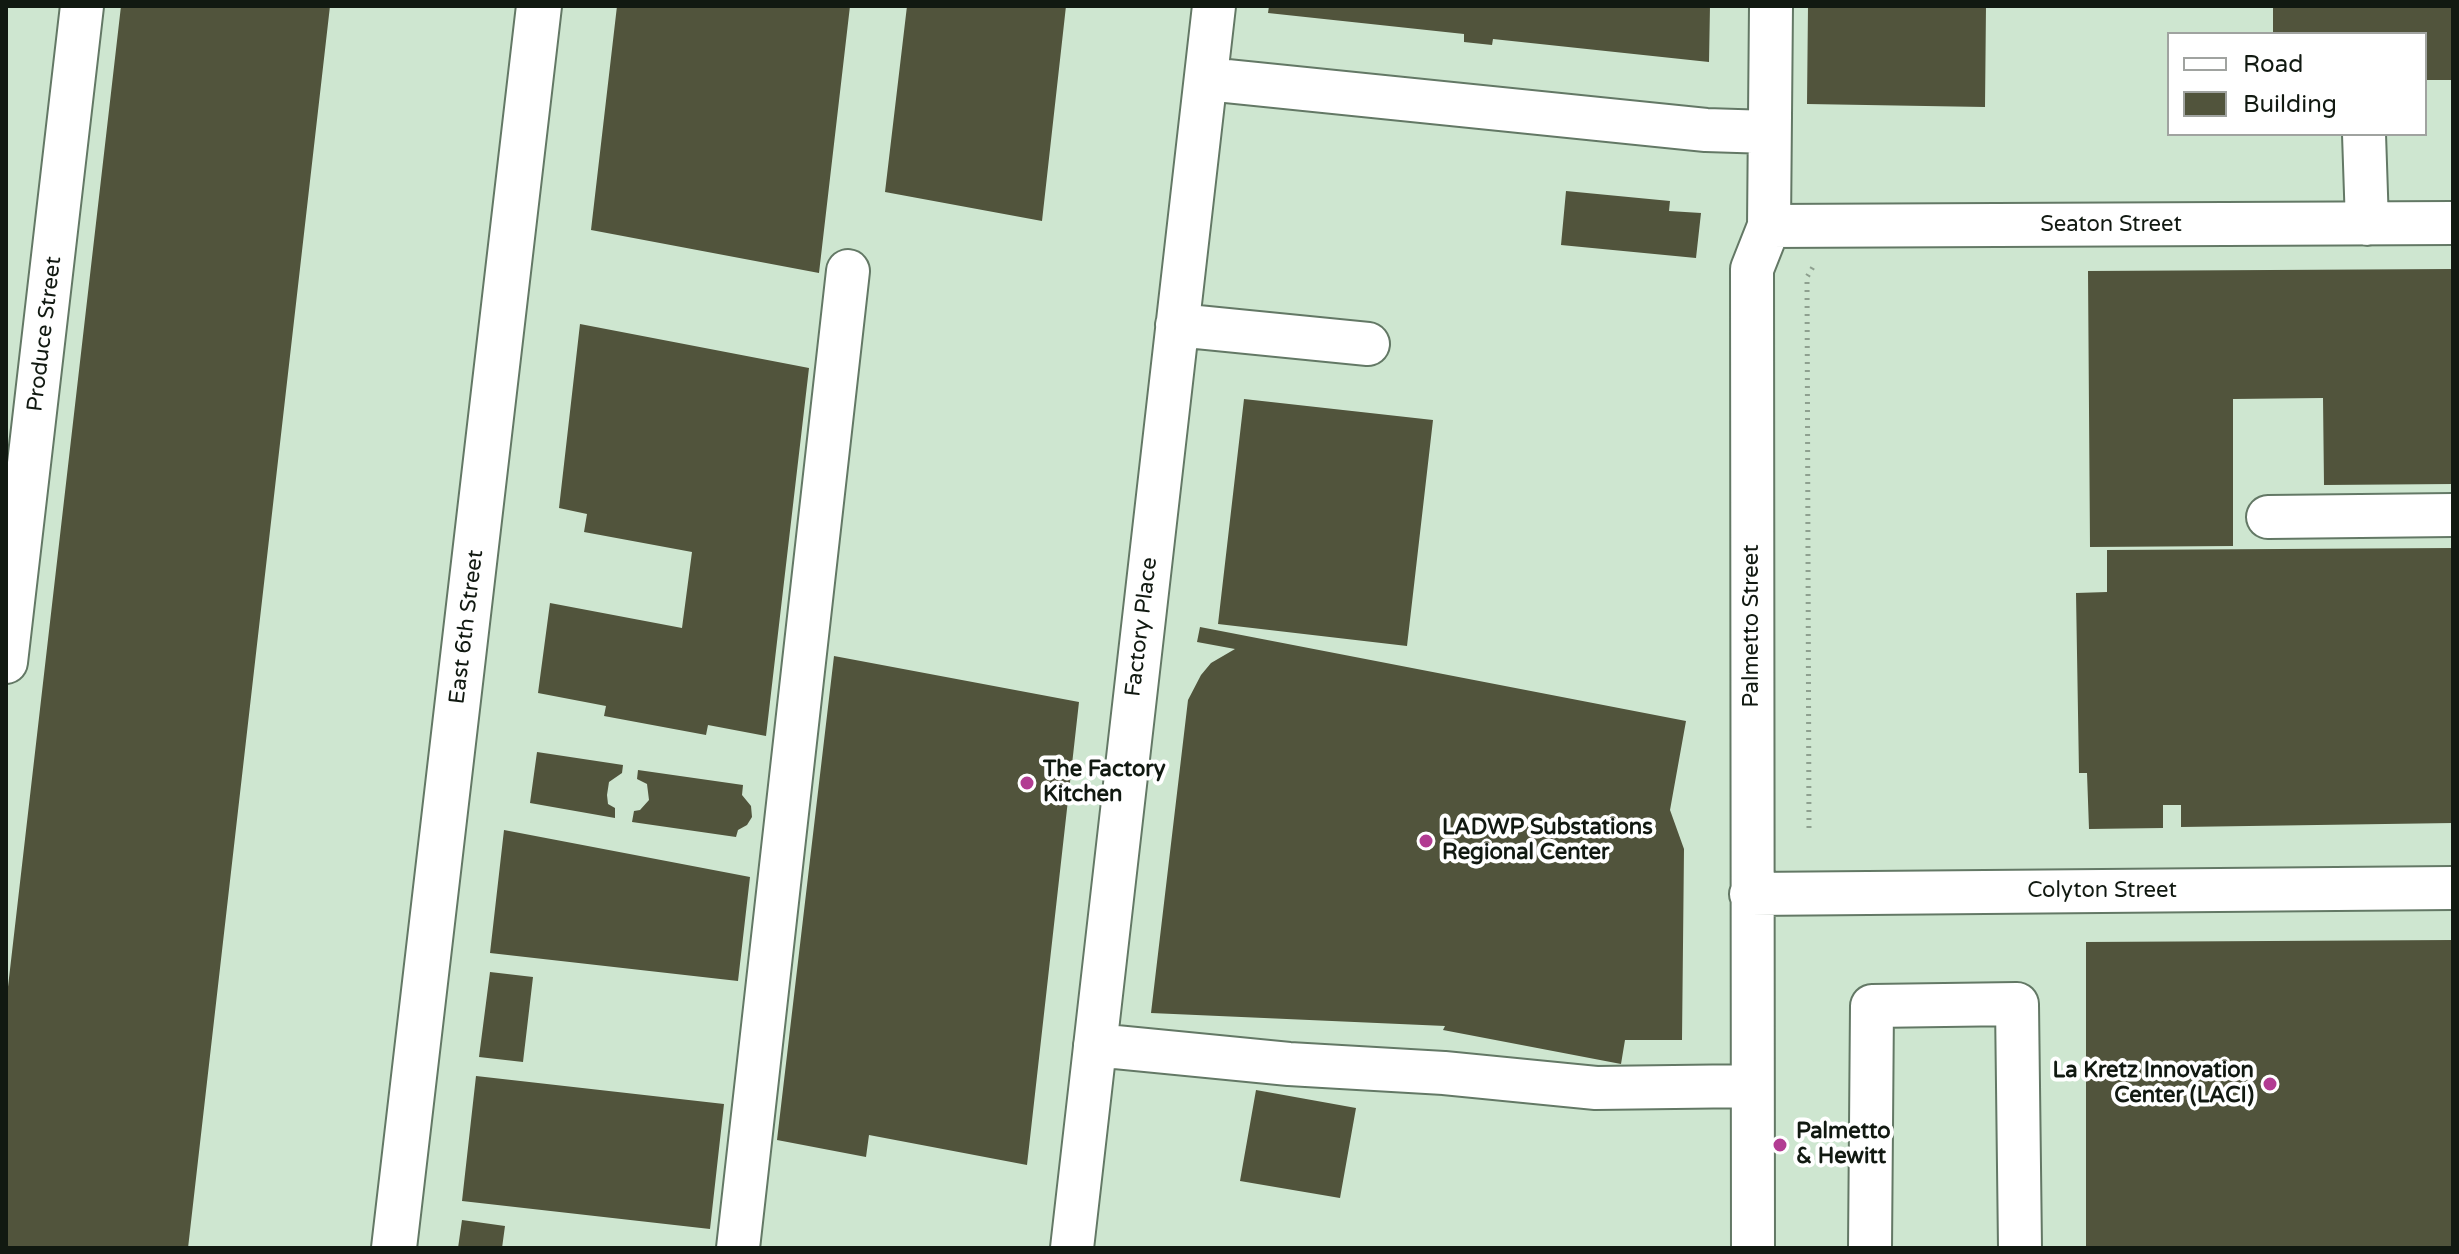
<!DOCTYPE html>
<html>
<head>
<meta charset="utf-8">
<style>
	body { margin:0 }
	#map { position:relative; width:2459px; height:1254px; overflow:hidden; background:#cee6d0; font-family:"Varela Round",sans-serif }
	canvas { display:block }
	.frame { position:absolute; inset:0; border:8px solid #111911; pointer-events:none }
	.legend { position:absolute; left:2167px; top:32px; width:260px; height:104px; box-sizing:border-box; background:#fff; border:2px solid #a0a3a0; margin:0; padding:10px 14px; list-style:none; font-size:24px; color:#111911 }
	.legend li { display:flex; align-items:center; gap:16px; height:40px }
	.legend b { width:40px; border:2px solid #a0a3a0 }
</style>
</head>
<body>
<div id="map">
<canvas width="2459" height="1254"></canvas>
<div class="frame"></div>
<ul class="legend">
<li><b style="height:10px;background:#fff"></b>Road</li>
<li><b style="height:22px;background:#51543c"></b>Building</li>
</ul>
</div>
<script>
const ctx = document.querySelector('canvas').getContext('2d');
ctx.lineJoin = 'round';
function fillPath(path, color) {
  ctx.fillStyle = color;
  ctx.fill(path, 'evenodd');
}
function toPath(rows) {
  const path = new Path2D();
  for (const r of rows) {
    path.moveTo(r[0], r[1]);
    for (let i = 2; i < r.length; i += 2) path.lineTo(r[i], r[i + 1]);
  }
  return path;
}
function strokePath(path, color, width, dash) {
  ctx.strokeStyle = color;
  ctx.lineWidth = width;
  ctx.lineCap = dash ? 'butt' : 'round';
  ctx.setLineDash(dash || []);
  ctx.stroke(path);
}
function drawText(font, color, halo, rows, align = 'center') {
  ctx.font = font + ' "Varela Round",sans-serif';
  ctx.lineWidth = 8;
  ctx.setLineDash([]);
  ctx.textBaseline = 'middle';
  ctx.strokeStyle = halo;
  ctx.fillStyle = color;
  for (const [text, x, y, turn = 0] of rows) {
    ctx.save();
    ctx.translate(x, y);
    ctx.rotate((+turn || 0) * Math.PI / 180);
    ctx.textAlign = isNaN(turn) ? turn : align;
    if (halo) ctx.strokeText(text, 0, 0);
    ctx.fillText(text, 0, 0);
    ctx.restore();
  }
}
const building = toPath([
	[121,6,330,6,188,1248,6,1248,6,1004],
	[617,6,850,6,819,273,591,230],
	[907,6,1066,6,1042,221,885,192],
	[1269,6,1710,6,1709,62,1493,39,1492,45,1464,42,1464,34,1268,13],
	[1808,6,1986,6,1985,107,1807,104],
	[2273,6,2453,6,2453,80,2425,80,2425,34,2273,34],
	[1566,191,1670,201,1669,211,1701,213,1696,258,1561,245],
	[2453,269,2453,484,2324,485,2323,398,2233,399,2233,546,2090,547,2088,271],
	[580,324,809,368,766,736,708,725,706,735,604,716,606,706,538,693,550,603,682,628,692,552,584,532,587,514,559,508],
	[1244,399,1433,420,1407,646,1218,624],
	[2453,548,2453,823,2181,827,2181,805,2163,805,2163,828,2089,829,2087,773,2079,773,2076,593,2107,592,2107,550],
	[1200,627,1686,721,1670,810,1684,849,1682,1040,1625,1040,1621,1064,1443,1030,1445,1026,1151,1013,1188,700,1201,675,1211,663,1235,649,1197,642],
	[834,656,1079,702,1027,1165,869,1135,866,1157,777,1140],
	[537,752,623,765,622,773,609,782,607,795,608,804,615,808,615,818,530,803],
	[638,770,743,785,742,795,751,806,752,817,747,825,738,830,736,837,632,822,634,811,640,810,649,800,647,784,637,779],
	[504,830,750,877,738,981,490,953],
	[2453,940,2453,1248,2086,1248,2086,942],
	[490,972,533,977,523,1062,479,1057],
	[476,1076,724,1104,710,1229,462,1201],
	[1256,1090,1356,1108,1340,1198,1240,1181],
	[462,1220,505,1226,502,1248,458,1248]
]);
const path = toPath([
	[1809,828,1807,277,1813,267]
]);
const minor = toPath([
	[1207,79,1706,130,1769,132],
	[2364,134,2367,224],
	[1769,226,2453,223],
	[1177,325,1368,344],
	[2268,517,2453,515],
	[6,662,82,6],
	[1751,894,2453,888],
	[1095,1045,1289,1064,1444,1073,1596,1088,1752,1086],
	[738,1248,848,271],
	[1072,1248,1214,6],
	[1753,1248,1752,269,1769,226,1771,6],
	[1870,1248,1872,1006,2017,1004,2020,1248]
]);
const major = toPath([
	[394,1248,539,6]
]);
const markers = [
	[1027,783,8,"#b23c92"],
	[1426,841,8,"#b23c92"],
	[2270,1084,8,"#b23c92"],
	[1780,1145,8,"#b23c92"]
];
const streetNames = [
	["Seaton Street",2111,225],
	["Produce Street",45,334,-83],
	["Palmetto Street",1752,626,-90],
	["East 6th Street",467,627,-83],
	["Factory Place",1142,627,-83],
	["Colyton Street",2102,891]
];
const poiNames = [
	["The Factory",1043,770],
	["Kitchen",1043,795],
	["LADWP Substations",1442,828],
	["Regional Center",1442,853],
	["La Kretz Innovation",2254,1071,"right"],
	["Center (LACI)",2254,1096,"right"],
	["Palmetto",1796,1132],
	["& Hewitt",1796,1157]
];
fillPath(building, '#51543c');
strokePath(minor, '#637865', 46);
strokePath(major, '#637865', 48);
strokePath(path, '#8ea08f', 5, [2, 6]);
strokePath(minor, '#fff', 42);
strokePath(major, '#fff', 44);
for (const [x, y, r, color] of markers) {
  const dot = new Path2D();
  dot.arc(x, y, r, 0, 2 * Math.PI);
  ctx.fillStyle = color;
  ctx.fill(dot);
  strokePath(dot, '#fff', 3);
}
drawText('22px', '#111911', '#fff', streetNames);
drawText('bold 22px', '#111911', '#fff', poiNames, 'left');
</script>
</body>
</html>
